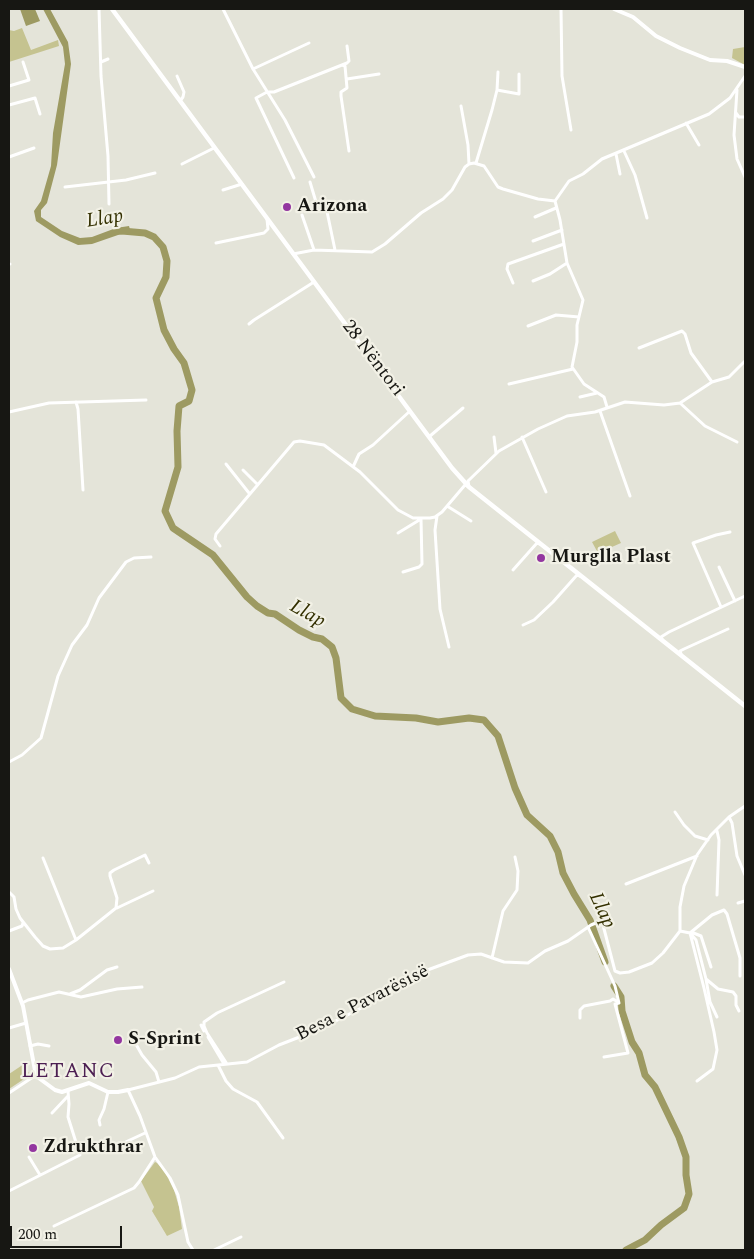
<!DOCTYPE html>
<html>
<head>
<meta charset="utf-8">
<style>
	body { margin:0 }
	#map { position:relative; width:754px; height:1259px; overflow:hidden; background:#e4e4d9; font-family:Spectral,serif }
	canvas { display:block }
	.frame { position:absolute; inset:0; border:10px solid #171713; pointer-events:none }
	.scale { position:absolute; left:10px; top:1226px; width:112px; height:22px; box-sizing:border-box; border:2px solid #171713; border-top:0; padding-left:6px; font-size:15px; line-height:18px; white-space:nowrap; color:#171713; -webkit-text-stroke:4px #f2f1e6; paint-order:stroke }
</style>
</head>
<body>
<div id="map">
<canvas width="754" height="1259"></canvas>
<div class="frame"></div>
<div class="scale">200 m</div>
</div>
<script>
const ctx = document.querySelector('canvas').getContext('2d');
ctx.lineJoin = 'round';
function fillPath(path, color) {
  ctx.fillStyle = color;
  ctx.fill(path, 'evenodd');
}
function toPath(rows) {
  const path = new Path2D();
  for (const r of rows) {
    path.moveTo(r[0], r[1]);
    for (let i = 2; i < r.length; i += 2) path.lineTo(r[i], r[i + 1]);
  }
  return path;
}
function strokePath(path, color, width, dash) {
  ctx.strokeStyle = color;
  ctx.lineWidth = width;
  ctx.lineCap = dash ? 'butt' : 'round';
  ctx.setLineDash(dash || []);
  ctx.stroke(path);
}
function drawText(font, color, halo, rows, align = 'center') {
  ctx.font = font + ' Spectral,serif';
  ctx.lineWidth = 4.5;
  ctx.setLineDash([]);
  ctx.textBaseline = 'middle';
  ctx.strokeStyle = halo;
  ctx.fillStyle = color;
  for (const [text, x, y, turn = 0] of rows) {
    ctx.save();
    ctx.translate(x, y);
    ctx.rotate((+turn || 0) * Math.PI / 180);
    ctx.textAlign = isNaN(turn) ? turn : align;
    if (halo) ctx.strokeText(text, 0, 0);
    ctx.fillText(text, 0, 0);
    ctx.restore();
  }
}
const green = toPath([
	[22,28,31,50,58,40,59,46,9,62,9,30,14,31],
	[745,47,745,65,732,58,733,49],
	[615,531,621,543,598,553,592,542],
	[24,1064,30,1075,9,1089,9,1074],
	[155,1162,157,1163,165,1172,174,1190,179,1207,182,1229,167,1236,152,1211,154,1207,141,1181]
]);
const water = toPath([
	[20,9,35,9,40,21,26,26],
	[43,9,50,9,68,42,71,64,57,165,47,203,41,210,41,217,62,231,80,238,92,237,116,228,129,226,131,233,118,235,92,244,78,245,60,237,36,221,34,211,41,201,51,166,53,133,65,64,63,47]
]);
const river = toPath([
	[122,231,145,233,154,237,163,247,167,261,166,277,156,298,164,330,174,349,184,363,192,390,189,401,179,406,177,431,178,467,165,511,173,528,213,555,247,597,257,606,268,613,275,614,299,630,313,637,322,639,332,647,336,658,341,698,352,709,375,716,416,718,438,722,469,718,484,720,498,736,515,788,527,815,550,836,558,852,563,873,574,894,590,920,605,962],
	[614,986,621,997,622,1011,632,1042,639,1053,645,1075,655,1087,679,1137,686,1157,686,1175,689,1194,684,1208,661,1225,645,1240,626,1250]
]);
const minor = toPath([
	[99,9,101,76,108,156,109,204],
	[223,9,253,69,285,120,314,177],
	[561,9,562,76,571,130],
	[101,62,108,59],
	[342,65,345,66,347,88,341,92,341,96,349,151],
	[253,69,309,43],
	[177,76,184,92,183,97,180,101],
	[347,79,379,74],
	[9,86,29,80,23,62],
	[497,90,519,94,519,74],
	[737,90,734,135,737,159,745,177],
	[9,105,35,98,40,114],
	[461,106,468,145,469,164],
	[736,113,739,117,745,117],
	[686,123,699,145],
	[624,151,635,175,647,218],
	[616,154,620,174],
	[9,157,34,148],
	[476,163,492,110,497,90,498,72],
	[182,164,214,148],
	[294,178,256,98,267,92,274,92,347,63,349,61,347,46],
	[310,182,316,202,325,202,335,250],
	[65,187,126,180,155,173],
	[223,190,242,184],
	[555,201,569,181,583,174,602,159,709,114,730,98,745,76],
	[555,201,560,220,567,263,583,300,577,325,577,342,572,367,584,384,604,397,607,407],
	[302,215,314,250,372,252,385,244,421,213,443,199,452,190,465,167,469,164,474,163,484,166,498,187,503,189,538,199,555,201],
	[535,217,556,208],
	[533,241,562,230],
	[216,243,264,233,268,229,267,219],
	[293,254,314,250],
	[9,264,10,264],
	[533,281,550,274,567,263],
	[513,283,507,269,508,264,564,244],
	[249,324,254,320,314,282],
	[528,326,556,315,579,317],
	[639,348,682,331,685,334,691,353,712,382],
	[509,384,573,369],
	[580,397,597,393],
	[76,402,78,409,83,490],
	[680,403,705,426,737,442],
	[600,411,630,496],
	[9,412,49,403,146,400],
	[430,436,463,408],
	[494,437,496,453],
	[522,437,546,492],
	[226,464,249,493],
	[353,467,359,454,373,445,410,411],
	[243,470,257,484],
	[447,506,471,521],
	[437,516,435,530,440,609,449,647],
	[398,533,421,519],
	[220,546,215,539,216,534,294,442,300,441,324,445,360,472,398,510,413,518,430,518,435,517,442,512,465,485,469,487,468,481,499,451,538,429,567,416,595,412,625,402,664,405,680,403,712,382,729,377,745,361],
	[719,567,735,601],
	[513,570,537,543,540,544],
	[403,572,419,567,422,564,421,519],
	[721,607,693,543,716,535,730,532],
	[523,625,534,620,553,602,577,575,580,576],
	[662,639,661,637,669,632,745,596],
	[681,654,680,651,684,649,728,629],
	[9,762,22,755,41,738,58,676,72,645,87,625,99,598,126,562,134,558,151,557],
	[675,812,684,825,695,836,708,840],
	[729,817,732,823,737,856,745,875],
	[717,831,719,840,717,895],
	[43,858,76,940],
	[626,884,697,856],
	[9,892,14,897,16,909,20,918,35,937,43,946,50,949,63,948,76,940,116,908,117,898,110,876,110,873,114,870,145,855,149,863],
	[738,903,745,901],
	[117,908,153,891],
	[588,927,615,986,619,1003,615,1004,628,1053,604,1057],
	[9,931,22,926,23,923],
	[680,931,690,933,696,940,706,979,718,989,733,992,736,996,736,1005,739,1011],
	[691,932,701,936,711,967],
	[690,933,704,988,714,1032,717,1050,713,1069,697,1081],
	[690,933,712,915,724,910,727,914,740,958,740,976],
	[492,958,503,911,517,890,518,871,515,857],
	[706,979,710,1002,717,1017],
	[70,994,80,990,107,970,117,967],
	[22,1003,28,1000,59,992,81,997,117,989,142,987],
	[580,1018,580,1010,584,1006,610,1001,613,999,618,1002],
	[201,1025,204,1031],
	[9,1028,26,1023],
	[208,1037,224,1064],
	[133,1039,142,1055,156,1072,159,1082],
	[30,1046,38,1044,49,1046],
	[227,1064,207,1033,204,1026,204,1022,217,1013,284,982],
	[218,1065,226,1081,233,1089,257,1102,283,1138],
	[9,1093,36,1075],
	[52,1113,68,1096],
	[100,1125,99,1120,104,1109,108,1092],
	[117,1146,145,1133],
	[29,1157,40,1175],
	[9,1191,80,1155,68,1117,69,1104,68,1091],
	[54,1226,134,1188,139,1182,155,1157],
	[193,1250,188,1242,178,1195,170,1178,155,1157,140,1116,128,1090,175,1078,199,1067,247,1062,279,1045,320,1029,373,1002,414,975,468,955,481,954,504,962,528,963,545,951,568,941,591,925,598,922,603,925,615,971,620,973,629,972,652,963,663,953,680,931,680,907,684,886,697,855,711,835,729,817,745,806],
	[214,1250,241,1237]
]);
const tertiary = toPath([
	[614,9,633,17,656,36,680,48,710,60,727,61,745,67],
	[9,969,23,1006,36,1076,55,1090,62,1092,89,1083,108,1092,118,1092,128,1090]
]);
const secondary = toPath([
	[112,9,452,468,469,487,745,706]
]);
const markers = [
	[287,207,5,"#9336a0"],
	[541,558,5,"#9336a0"],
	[118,1040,5,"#9336a0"],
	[33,1148,5,"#9336a0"]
];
const poiNames = [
	["Arizona",297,207],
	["Murglla Plast",551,558],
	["S-Sprint",128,1040],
	["Zdrukthrar",43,1148]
];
const streetNames = [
	["28 Nëntori",372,359,53],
	["Besa e Pavarësisë",363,1004,-27]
];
const waterNames = [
	["Llap",105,220,-9],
	["Llap",307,615,29],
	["Llap",601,911,65]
];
const quarterNames = [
	["LETANC",68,1073]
];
fillPath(green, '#c5c390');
fillPath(water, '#9d9a62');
strokePath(river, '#9d9a62', 7);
strokePath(minor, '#fff', 3);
strokePath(tertiary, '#fff', 4);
strokePath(secondary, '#fff', 4.5);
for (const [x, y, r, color] of markers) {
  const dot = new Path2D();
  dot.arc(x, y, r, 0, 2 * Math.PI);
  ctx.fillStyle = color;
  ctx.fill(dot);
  strokePath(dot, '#f2f1e6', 2);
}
drawText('bold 19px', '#171713', '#f2f1e6', poiNames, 'left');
drawText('19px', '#171713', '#f2f1e6', streetNames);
drawText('italic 20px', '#333000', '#f2f1e6', waterNames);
ctx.letterSpacing = '1px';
drawText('21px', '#4c1f52', '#f2f1e6', quarterNames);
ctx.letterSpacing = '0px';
</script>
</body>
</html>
